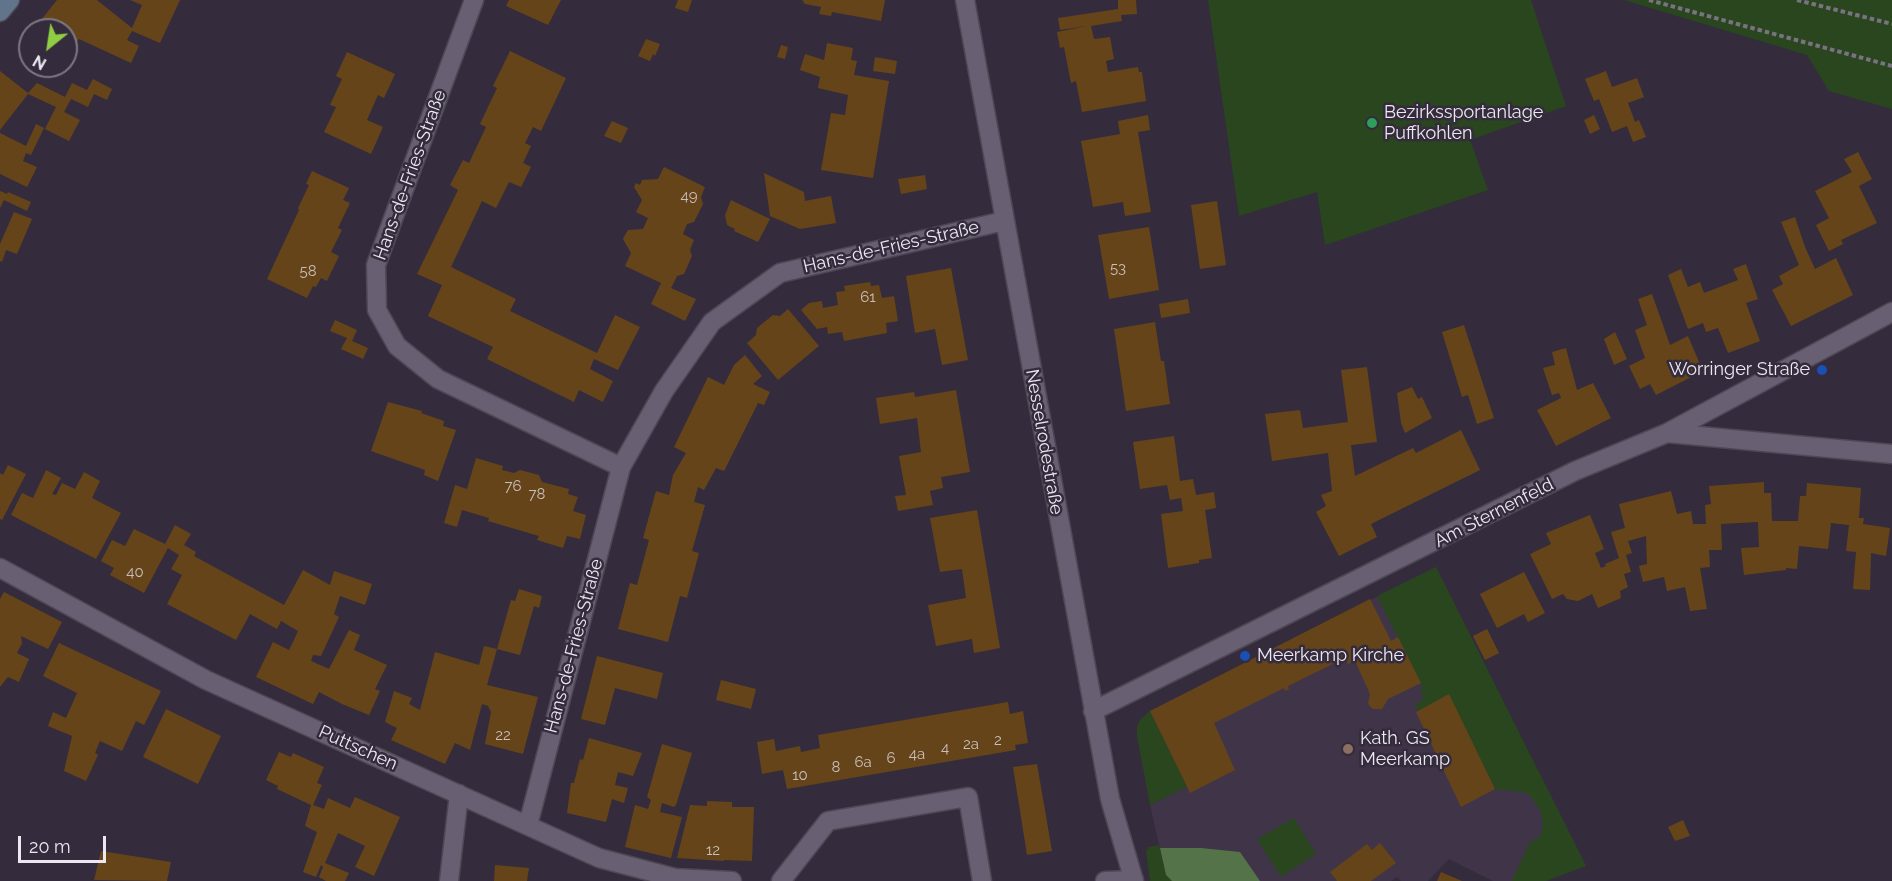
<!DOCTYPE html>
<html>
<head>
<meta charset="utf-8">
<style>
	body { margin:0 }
	#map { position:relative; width:1892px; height:881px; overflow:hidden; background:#342c3c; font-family:Raleway,sans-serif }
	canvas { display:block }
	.north { position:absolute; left:18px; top:18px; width:60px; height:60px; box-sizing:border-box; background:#342c3c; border:2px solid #7e7784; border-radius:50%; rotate:210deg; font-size:16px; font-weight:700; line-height:24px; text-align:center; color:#ece7f1 }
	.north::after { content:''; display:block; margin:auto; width:21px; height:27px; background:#8fcd42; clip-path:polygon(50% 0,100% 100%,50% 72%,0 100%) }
	.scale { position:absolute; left:18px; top:836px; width:88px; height:27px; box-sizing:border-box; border:3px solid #ece7f1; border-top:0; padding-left:8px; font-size:18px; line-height:21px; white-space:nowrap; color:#ece7f1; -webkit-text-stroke:4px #342c3c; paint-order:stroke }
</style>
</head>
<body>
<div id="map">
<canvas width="1892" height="881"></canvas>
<div class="north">N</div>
<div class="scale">20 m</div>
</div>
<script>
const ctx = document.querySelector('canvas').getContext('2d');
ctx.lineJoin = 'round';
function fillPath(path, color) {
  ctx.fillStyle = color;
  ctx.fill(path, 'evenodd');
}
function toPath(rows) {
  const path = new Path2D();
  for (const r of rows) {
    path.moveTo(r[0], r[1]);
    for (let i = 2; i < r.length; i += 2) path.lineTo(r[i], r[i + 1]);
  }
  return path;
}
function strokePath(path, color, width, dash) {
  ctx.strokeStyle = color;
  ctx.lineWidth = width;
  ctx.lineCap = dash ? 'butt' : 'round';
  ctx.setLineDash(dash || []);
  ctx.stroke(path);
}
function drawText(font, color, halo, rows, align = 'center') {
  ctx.font = font + ' Raleway,sans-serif';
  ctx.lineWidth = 5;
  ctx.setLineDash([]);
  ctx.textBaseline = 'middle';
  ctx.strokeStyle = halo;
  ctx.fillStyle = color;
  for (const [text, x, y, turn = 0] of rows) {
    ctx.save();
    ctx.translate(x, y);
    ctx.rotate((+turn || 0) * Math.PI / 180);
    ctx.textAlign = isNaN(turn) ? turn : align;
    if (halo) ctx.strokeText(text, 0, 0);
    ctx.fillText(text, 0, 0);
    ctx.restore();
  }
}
const built = toPath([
	[1436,567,1586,866,1546,881,1493,881,1449,859,1428,881,1401,881,1397,877,1391,881,1172,881,1166,875,1150,805,1187,786,1150,711]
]);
const green = toPath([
	[1208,0,1531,0,1566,106,1470,140,1488,190,1325,245,1317,192,1239,216],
	[1624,0,1892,0,1892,109,1829,91,1807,55],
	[1436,567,1586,866,1546,881,1512,881,1530,842,1540,837,1543,826,1541,812,1530,795,1523,792,1495,789,1474,748,1418,711,1415,704,1423,700,1421,690,1422,686,1377,596],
	[1150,711,1187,787,1150,805,1137,736,1137,727,1140,720],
	[1294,818,1316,854,1281,877,1257,839],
	[1159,845,1166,875,1172,881,1150,881,1146,851,1149,847]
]);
const forest = toPath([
	[1160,848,1201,848,1240,852,1260,881,1172,881,1166,875]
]);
const building = toPath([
	[57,0,97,0,132,28,142,5,130,0,180,0,160,43,132,31,127,40,139,46,131,63,79,39,66,56,66,30,33,30],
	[509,0,561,0,548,25,506,6],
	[678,0,692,0,688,12,675,8],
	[802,0,885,0,881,21,832,12,831,16,819,14,821,7,805,4],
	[1118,0,1136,0,1137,14,1121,15,1122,21,1091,26,1094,39,1110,37,1114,59,1106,61,1108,72,1138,67,1139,72,1142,72,1146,101,1082,112,1076,81,1071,83,1064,47,1060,48,1057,32,1086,26,1060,30,1058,18,1118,9],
	[30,34,30,59,18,49],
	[646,39,660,44,655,56,653,54,650,61,638,56],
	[827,43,853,48,851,60,857,61,854,75,889,81,873,178,821,170,831,113,845,115,848,95,818,88,820,77,800,70,805,54,824,60],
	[781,45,788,47,785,59,777,57],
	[510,51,566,78,541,131,533,127,525,143,531,146,523,163,531,167,521,187,509,182,496,208,482,201,451,267,516,299,510,311,597,353,615,315,640,327,618,370,594,359,590,369,613,381,603,402,579,390,574,402,487,359,493,347,428,316,442,285,417,274,458,190,450,185,463,160,469,163,486,127,480,124,497,88,493,86],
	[347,52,395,74,384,98,378,95,367,120,383,127,371,154,324,132,336,107,330,105,342,79,336,76],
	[875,57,897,61,895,74,873,71],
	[39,66,58,66,51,76],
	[0,71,28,93,37,83,65,97,72,83,87,90,93,79,112,89,107,100,94,94,88,107,71,99,64,112,80,120,69,141,45,129,56,107,28,94,0,130],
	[1606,71,1612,87,1637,78,1644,97,1628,103,1635,122,1639,120,1646,137,1633,142,1627,126,1612,132,1599,99,1594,101,1585,79],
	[1148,115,1150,130,1138,132,1151,212,1125,216,1123,202,1093,207,1081,141,1120,134,1118,121],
	[1594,115,1600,129,1590,134,1584,120],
	[612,121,628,128,621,143,604,136],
	[36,124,44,128,31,155,26,153,23,161,37,167,27,187,0,174,0,133,26,146],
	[1858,152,1872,179,1859,186,1877,223,1841,240,1843,244,1829,251,1816,225,1829,218,1815,191,1852,172,1844,159],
	[664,167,705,187,701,197,703,204,694,222,687,224,683,234,694,240,690,250,692,256,684,274,677,276,671,288,696,299,685,321,651,304,661,283,625,266,631,253,623,239,625,235,628,230,643,229,648,218,636,212,642,200,634,187,636,183,640,185,642,180,658,179],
	[312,171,349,188,343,200,350,203,338,228,342,230,331,252,339,256,327,281,321,278,316,287,313,286,307,298,267,279,299,210,298,208,309,185,306,184],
	[764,173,804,192,805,201,831,196,836,223,800,229,770,216],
	[925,175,927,189,901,194,898,179],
	[0,191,7,194,8,192,31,202,27,211,4,200,0,208],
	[731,200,770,219,758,242,734,231,735,229,727,225,725,215],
	[1217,201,1226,265,1200,269,1191,205],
	[14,212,32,219,17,254,6,250,2,262,0,261,0,244],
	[1795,217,1805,247,1815,269,1836,258,1853,295,1791,326,1772,290,1783,284,1779,276,1799,265,1781,222],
	[1149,227,1159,290,1109,299,1098,235],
	[1746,264,1758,299,1746,303,1760,341,1728,353,1718,328,1706,332,1703,323,1688,329,1668,275,1681,269,1688,287,1700,282,1704,293,1738,280,1733,269],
	[951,268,968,360,942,365,935,329,915,333,906,276],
	[870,282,871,286,879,285,882,298,894,296,898,321,886,323,887,333,844,341,842,332,828,334,827,327,817,329,801,310,809,303,822,301,823,308,838,305,836,292,845,291,844,286],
	[1652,294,1670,345,1688,336,1703,371,1656,395,1650,384,1640,389,1629,366,1645,358,1635,330,1647,325,1638,299],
	[1188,299,1190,313,1161,318,1159,304],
	[788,309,819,346,778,380,747,343,756,335,757,328,773,315,780,316],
	[335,320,357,330,352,341,368,348,363,359,341,349,347,338,330,331],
	[1155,322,1161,361,1164,361,1170,404,1126,411,1114,329],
	[1464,325,1494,418,1477,424,1468,395,1462,397,1442,332],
	[1615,332,1627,359,1614,365,1604,339],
	[1566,348,1577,390,1593,383,1611,418,1556,446,1537,410,1561,398,1559,393,1552,395,1543,368,1555,365,1552,352],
	[745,355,762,376,753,384,770,392,764,405,758,403,724,471,716,468,704,490,698,487,694,502,705,505,692,551,699,553,687,598,680,596,668,642,618,629,630,583,637,585,649,540,643,538,656,491,669,495,673,475,686,453,674,447,708,377,724,385,734,365],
	[1367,367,1377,442,1351,445,1355,476,1413,448,1416,453,1461,430,1480,470,1371,524,1377,537,1339,556,1316,512,1326,506,1321,495,1332,491,1328,453,1272,461,1265,414,1300,410,1303,428,1348,422,1341,370],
	[1412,387,1418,399,1422,397,1432,418,1405,433,1401,423,1397,393],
	[956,390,970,472,941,477,943,488,930,491,933,505,898,511,895,496,906,495,899,456,921,452,917,418,880,424,876,398,914,392,915,397],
	[388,402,422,411,421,413,444,421,443,426,456,430,438,481,424,475,425,470,371,451],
	[1174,436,1180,481,1193,479,1196,495,1214,492,1216,508,1205,510,1212,558,1199,560,1199,563,1168,568,1161,514,1183,511,1181,498,1170,500,1167,485,1140,489,1133,442],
	[476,458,503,466,502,470,514,473,520,470,539,475,542,482,569,489,568,494,578,497,573,511,586,515,580,539,567,536,563,548,537,540,539,536,488,521,489,518,462,510,457,527,444,523,455,485,467,489],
	[8,465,26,474,2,520,0,519,0,473,3,475],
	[46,470,61,478,52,494,56,495,62,483,75,489,84,472,100,481,92,498,121,513,96,559,11,515,22,493,33,498],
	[1764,482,1764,493,1771,493,1772,521,1798,521,1800,496,1806,496,1807,483,1861,488,1859,518,1864,518,1863,524,1890,528,1886,556,1871,553,1870,590,1853,589,1856,552,1846,551,1849,525,1831,523,1828,549,1799,546,1797,569,1786,568,1786,570,1744,575,1741,548,1759,547,1758,522,1721,524,1722,550,1709,550,1710,567,1700,568,1707,609,1690,611,1685,587,1667,591,1664,577,1643,582,1639,566,1647,564,1646,536,1628,541,1632,553,1626,555,1631,572,1624,574,1628,587,1620,591,1621,598,1598,608,1592,594,1578,601,1567,599,1563,594,1552,599,1530,554,1551,544,1546,533,1590,515,1604,549,1595,553,1601,568,1606,566,1605,564,1619,558,1611,532,1625,528,1619,504,1671,491,1677,514,1691,511,1693,524,1706,524,1705,505,1711,504,1709,486],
	[977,510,1000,648,974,653,972,639,936,646,928,605,966,598,962,569,940,572,930,518],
	[175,525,191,534,184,545,196,552,194,556,284,605,303,570,330,585,334,571,372,584,365,605,340,596,334,614,339,617,321,656,313,655,311,661,329,669,349,630,360,635,354,650,387,665,375,689,380,691,369,715,342,704,319,692,313,704,256,677,273,642,289,650,293,642,298,631,281,621,277,629,250,614,236,640,167,604,182,575,171,569,179,555,168,548,144,593,110,575,114,568,101,561,112,540,125,546,134,529,165,544],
	[1524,572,1545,613,1528,622,1524,614,1497,628,1480,594],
	[519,589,542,596,539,608,534,606,520,655,497,649,487,685,538,697,523,754,485,744,491,712,488,706,482,704,470,750,455,743,445,764,391,740,397,728,385,722,394,691,412,698,409,704,420,710,435,652,479,665,484,646,497,649,511,600,515,601],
	[4,592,62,622,48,649,21,636,22,643,17,653,29,659,19,682,8,677,0,687,0,599],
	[1370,599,1391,641,1398,637,1421,683,1388,699,1382,709,1373,709,1368,704,1370,694,1355,661,1348,664,1345,658,1288,686,1289,689,1285,691,1284,688,1214,723,1235,770,1190,793,1150,711],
	[1487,629,1499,653,1485,660,1473,636],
	[59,643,161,691,144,725,136,721,122,751,100,741,95,753,98,755,86,781,64,771,72,736,48,726,53,712,66,718,77,693,43,676],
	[597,656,663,673,657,699,615,688,605,725,581,719],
	[721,680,756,689,751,709,716,700],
	[1449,694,1495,789,1461,807,1416,712],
	[1008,702,1010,714,1023,711,1028,743,1015,745,1016,750,787,789,783,770,762,774,757,742,774,739,776,751,800,746,801,752,820,748,818,735],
	[166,709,221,736,198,784,143,757],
	[589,738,642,753,633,776,618,772,615,785,628,788,624,803,612,799,606,822,567,813,571,783,574,783,580,759,583,760],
	[662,744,692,753,676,805,674,807,662,803,660,812,682,817,671,858,625,847,635,805,648,809,651,800,647,797],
	[279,752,291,757,293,753,324,767,317,783,322,785,313,805,324,809,328,798,350,808,355,797,400,817,374,876,355,867,365,846,338,833,325,863,349,873,345,881,326,881,319,877,323,867,321,865,316,877,303,872,317,832,305,826,311,805,277,789,278,786,266,780],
	[1037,764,1052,851,1027,855,1013,767],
	[707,801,732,802,732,807,754,807,752,861,724,860,724,861,677,858,690,805,707,806],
	[1683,820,1690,836,1675,841,1668,827],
	[1380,843,1396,863,1371,881,1337,881,1330,872,1367,844,1372,850],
	[101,851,171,862,167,881,94,880],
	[495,865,529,868,527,881,494,881],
	[1441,872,1462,881,1437,881]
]);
const path = toPath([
	[1649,0,1892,66],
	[1797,0,1892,24]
]);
const service = toPath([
	[781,881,828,821,968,797,982,881]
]);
const minor = toPath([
	[474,0,376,265,377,310,397,346,438,379,621,467],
	[965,0,1110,799,1134,881],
	[1667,433,1892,454],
	[0,568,206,680,599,858,675,878,732,881],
	[1093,711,1575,471,1667,433,1892,312],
	[528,825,621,467,664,391,712,322,780,273,1004,221],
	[449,881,459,794],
	[1105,881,1134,880]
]);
const secondary = toPath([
	[0,12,10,0]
]);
const markers = [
	[1372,123,6,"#2e9e5b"],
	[1822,370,6,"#1a4fb4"],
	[1245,656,6,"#1a4fb4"],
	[1348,749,6,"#8d6e63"]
];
const numberNames = [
	["49",689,196],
	["53",1118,268],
	["58",308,271],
	["61",868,297],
	["76",513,486],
	["78",537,494],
	["40",135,572],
	["22",503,735],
	["2",998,740],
	["2a",971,744],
	["4",945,748],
	["4a",917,754],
	["6",891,758],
	["6a",863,762],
	["8",836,767],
	["10",800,775],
	["12",713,850]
];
const poiNames = [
	["Bezirkssportanlage",1384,113],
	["Puffkohlen",1384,134],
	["Worringer Straße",1810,370,"right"],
	["Meerkamp Kirche",1257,656],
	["Kath. GS",1360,739],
	["Meerkamp",1360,760]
];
const streetNames = [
	["Hans-de-Fries-Straße",410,175,-70],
	["Hans-de-Fries-Straße",891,247,-13],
	["Nesselrodestraße",1044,442,80],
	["Am Sternenfeld",1494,513,-27],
	["Hans-de-Fries-Straße",574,646,-75],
	["Puttschen",358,748,24]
];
fillPath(built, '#403449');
fillPath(green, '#29461f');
fillPath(forest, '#547349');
fillPath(building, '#654419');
strokePath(service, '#4e4754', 21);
strokePath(minor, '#4e4754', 21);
strokePath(secondary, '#4e4754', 21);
strokePath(path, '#797280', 4, [4.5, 3]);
strokePath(service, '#685f72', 18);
strokePath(minor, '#685f72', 18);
strokePath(secondary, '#60758c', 18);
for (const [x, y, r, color] of markers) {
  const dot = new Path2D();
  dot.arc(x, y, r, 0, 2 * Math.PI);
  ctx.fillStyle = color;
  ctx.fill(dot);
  strokePath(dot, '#342c3c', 2);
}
drawText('15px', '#cabebb', null, numberNames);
drawText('18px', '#ece7f1', '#342c3c', poiNames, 'left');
drawText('18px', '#ece7f1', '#342c3c', streetNames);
</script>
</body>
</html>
